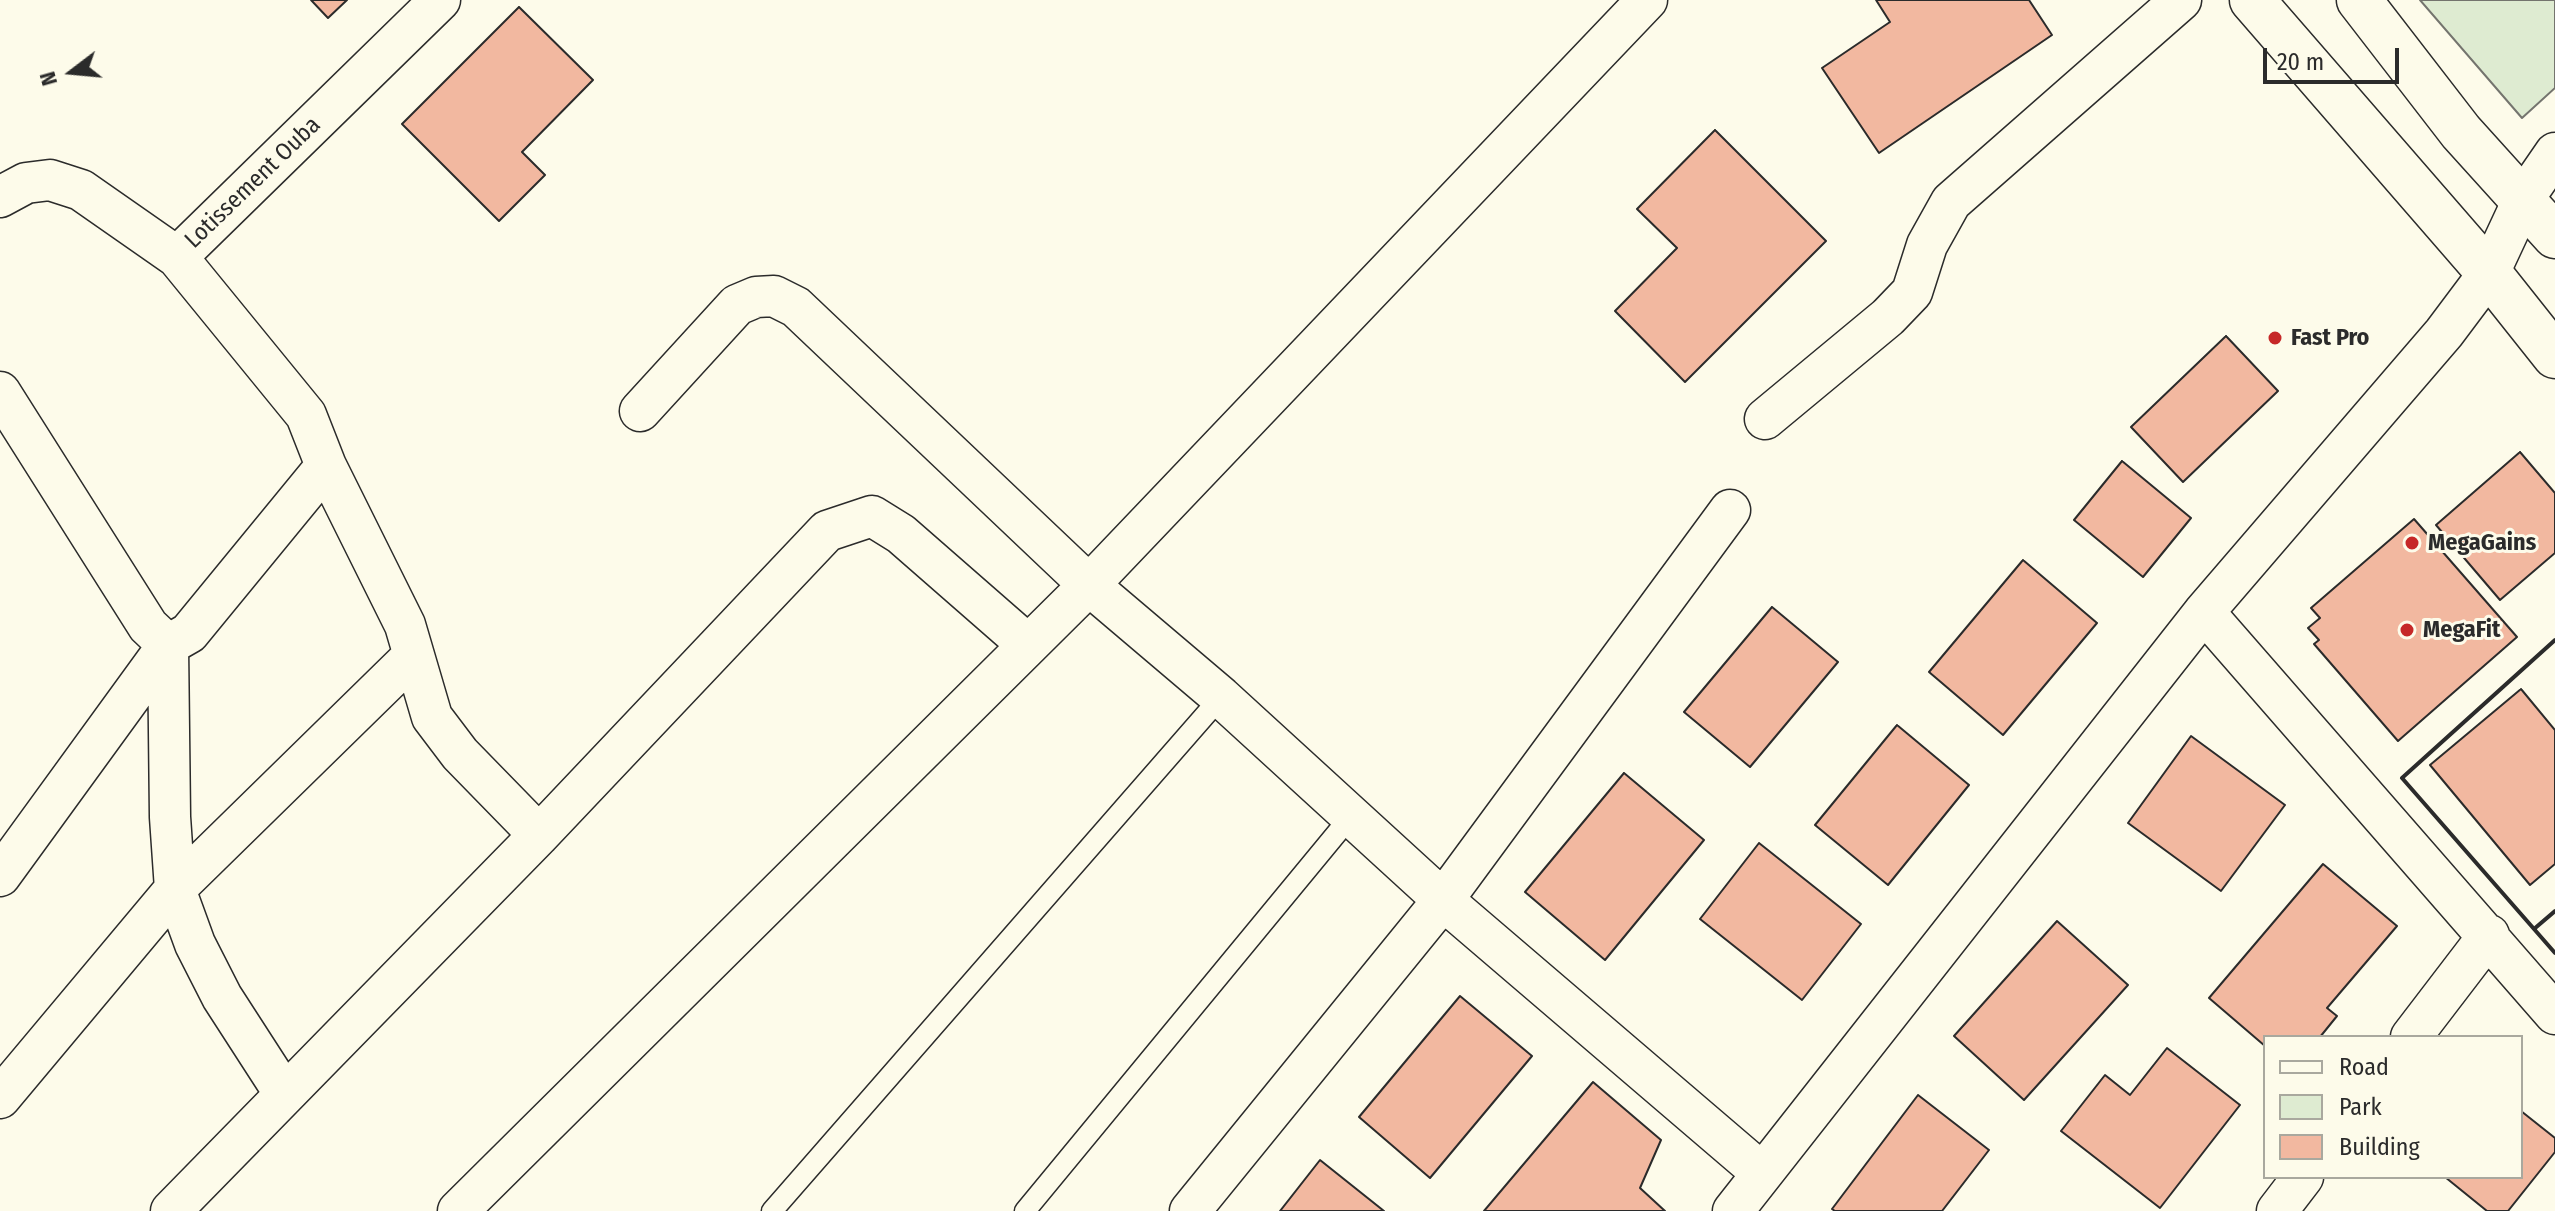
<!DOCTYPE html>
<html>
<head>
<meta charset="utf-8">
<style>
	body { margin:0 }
	#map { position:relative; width:2555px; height:1211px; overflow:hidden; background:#fdfbea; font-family:"Fira Sans Condensed",sans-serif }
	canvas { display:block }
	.legend { position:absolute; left:2263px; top:1035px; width:260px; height:144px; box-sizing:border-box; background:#fdfbea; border:2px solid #a9a89e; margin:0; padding:10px 14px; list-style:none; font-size:24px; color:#2b2b2b }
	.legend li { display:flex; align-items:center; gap:16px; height:40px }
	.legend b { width:40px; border:2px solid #a9a89e }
	.north { position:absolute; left:32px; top:32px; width:80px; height:80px; -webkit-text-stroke:6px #fdfbea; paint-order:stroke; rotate:254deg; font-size:22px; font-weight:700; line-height:32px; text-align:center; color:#2b2b2b }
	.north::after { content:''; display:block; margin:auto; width:28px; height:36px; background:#2b2b2b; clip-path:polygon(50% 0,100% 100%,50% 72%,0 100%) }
	.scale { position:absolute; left:2263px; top:48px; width:136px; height:36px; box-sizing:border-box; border:4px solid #2b2b2b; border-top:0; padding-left:10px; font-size:24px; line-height:28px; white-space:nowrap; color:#2b2b2b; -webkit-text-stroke:6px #fdfbea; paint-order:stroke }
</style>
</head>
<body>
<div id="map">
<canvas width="2555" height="1211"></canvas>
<ul class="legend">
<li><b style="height:10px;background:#fdfbea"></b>Road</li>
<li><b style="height:22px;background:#deebd1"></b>Park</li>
<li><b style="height:22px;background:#f2b8a0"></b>Building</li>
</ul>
<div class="north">N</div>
<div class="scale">20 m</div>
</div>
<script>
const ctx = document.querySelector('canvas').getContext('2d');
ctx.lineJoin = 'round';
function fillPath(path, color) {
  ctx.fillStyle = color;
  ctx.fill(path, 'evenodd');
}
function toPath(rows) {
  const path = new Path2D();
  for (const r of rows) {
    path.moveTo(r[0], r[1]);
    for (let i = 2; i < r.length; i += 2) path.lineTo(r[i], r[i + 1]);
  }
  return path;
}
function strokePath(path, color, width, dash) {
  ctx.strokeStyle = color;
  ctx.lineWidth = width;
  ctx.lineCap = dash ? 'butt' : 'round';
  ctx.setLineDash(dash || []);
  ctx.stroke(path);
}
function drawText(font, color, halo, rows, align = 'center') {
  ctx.font = font + ' "Fira Sans Condensed",sans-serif';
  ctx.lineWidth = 6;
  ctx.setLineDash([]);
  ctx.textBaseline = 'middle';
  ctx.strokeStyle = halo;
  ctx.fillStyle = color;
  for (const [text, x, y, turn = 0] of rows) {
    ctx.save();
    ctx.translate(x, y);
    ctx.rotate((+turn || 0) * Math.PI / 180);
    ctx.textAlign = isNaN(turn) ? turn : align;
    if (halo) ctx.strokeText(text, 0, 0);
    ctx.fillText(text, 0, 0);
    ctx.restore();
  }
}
const green = toPath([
	[2420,0,2555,0,2555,88,2522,118,2420,0]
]);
const building = toPath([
	[311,0,347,0,328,18,311,0],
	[1876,0,2029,0,2052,35,1879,153,1822,68,1890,22,1876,0],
	[519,7,593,80,522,152,545,175,499,221,402,124,519,7],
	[1715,130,1826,241,1685,382,1615,311,1677,248,1637,209,1715,130],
	[2226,336,2278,391,2183,482,2131,427,2226,336],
	[2520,452,2555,493,2555,553,2500,600,2436,525,2520,452],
	[2122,461,2191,518,2143,577,2074,520,2122,461],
	[2414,519,2517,637,2398,741,2314,644,2319,640,2308,628,2320,618,2311,608,2414,519],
	[2023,560,2097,623,2003,735,1929,672,2023,560],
	[1772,607,1838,662,1750,767,1684,712,1772,607],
	[2521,689,2555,730,2555,864,2530,885,2430,765,2521,689],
	[1897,725,1969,785,1888,885,1815,825,1897,725],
	[2191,736,2285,805,2221,891,2128,823,2191,736],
	[1624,773,1704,840,1605,960,1525,892,1624,773],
	[1759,843,1861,924,1802,1000,1700,919,1759,843],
	[2323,864,2397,926,2327,1008,2337,1016,2320,1037,2265,1037,2265,1046,2209,998,2323,864],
	[2057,921,2128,985,2024,1100,1954,1036,2057,921],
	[1460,996,1532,1056,1430,1178,1359,1117,1460,996],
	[2167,1048,2240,1105,2160,1208,2061,1131,2105,1075,2130,1095,2167,1048],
	[1593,1082,1661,1140,1640,1188,1665,1211,1484,1211,1593,1082],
	[1918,1095,1989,1150,1942,1211,1835,1211,1832,1209,1918,1095],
	[2521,1111,2555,1138,2555,1152,2508,1211,2487,1211,2445,1177,2521,1177,2521,1111],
	[1320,1160,1384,1211,1280,1211,1320,1160]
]);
const lane = toPath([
	[772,1211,1221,697],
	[1025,1211,1351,816]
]);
const street = toPath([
	[0,197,26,183,50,180,81,190,177,257,440,0],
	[177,257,306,415,326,466,405,625,432,717,460,754,539,835],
	[0,392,148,626,168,645],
	[640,411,737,305,756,297,774,296,796,307,1089,585,1221,697,1443,900,1762,1173],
	[1765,419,1888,317,1912,292,1927,245,1951,202,2181,0],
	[2204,612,2555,1014],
	[168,645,170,817,175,889,195,944,222,997,284,1093],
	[0,876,168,645,189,633,326,466],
	[2411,1037,2489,935],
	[0,1098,175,889,413,656],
	[171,1211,539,835,827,531,872,516,901,534,1028,645],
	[458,1211,1089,585,1647,0],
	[1190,1211,1443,900,1730,510],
	[1733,1211,2204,612,2444,333,2489,273,2524,198,2555,153],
	[2277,1211,2303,1177]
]);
const primary = toPath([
	[2252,0,2489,273,2555,356],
	[2359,0,2461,132,2555,236]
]);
const wall = toPath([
	[2555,640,2402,778,2555,953],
	[2534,929,2555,911]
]);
const markers = [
	[2275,338,8,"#c62828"],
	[2412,543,8,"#c62828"],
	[2407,630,8,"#c62828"]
];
const streetNames = [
	["Lotissement Ouba",253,183,-44]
];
const poiNames = [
	["Fast Pro",2291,338],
	["MegaGains",2428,543],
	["MegaFit",2423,630]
];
fillPath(green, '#deebd1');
strokePath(green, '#74746e', 2);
fillPath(building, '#f2b8a0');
strokePath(building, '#2b2b2b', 2);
strokePath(lane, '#2b2b2b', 23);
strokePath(street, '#2b2b2b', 43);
strokePath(primary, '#2b2b2b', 47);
strokePath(lane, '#fdfbea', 20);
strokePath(street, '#fdfbea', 40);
strokePath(primary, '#fdfbea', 44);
strokePath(wall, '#2b2b2b', 4);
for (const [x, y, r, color] of markers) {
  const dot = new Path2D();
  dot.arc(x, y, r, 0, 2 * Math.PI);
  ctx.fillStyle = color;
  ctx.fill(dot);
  strokePath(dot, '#fdfbea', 3);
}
drawText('24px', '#2b2b2b', '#fdfbea', streetNames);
drawText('bold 24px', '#2b2b2b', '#fdfbea', poiNames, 'left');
</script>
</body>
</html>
